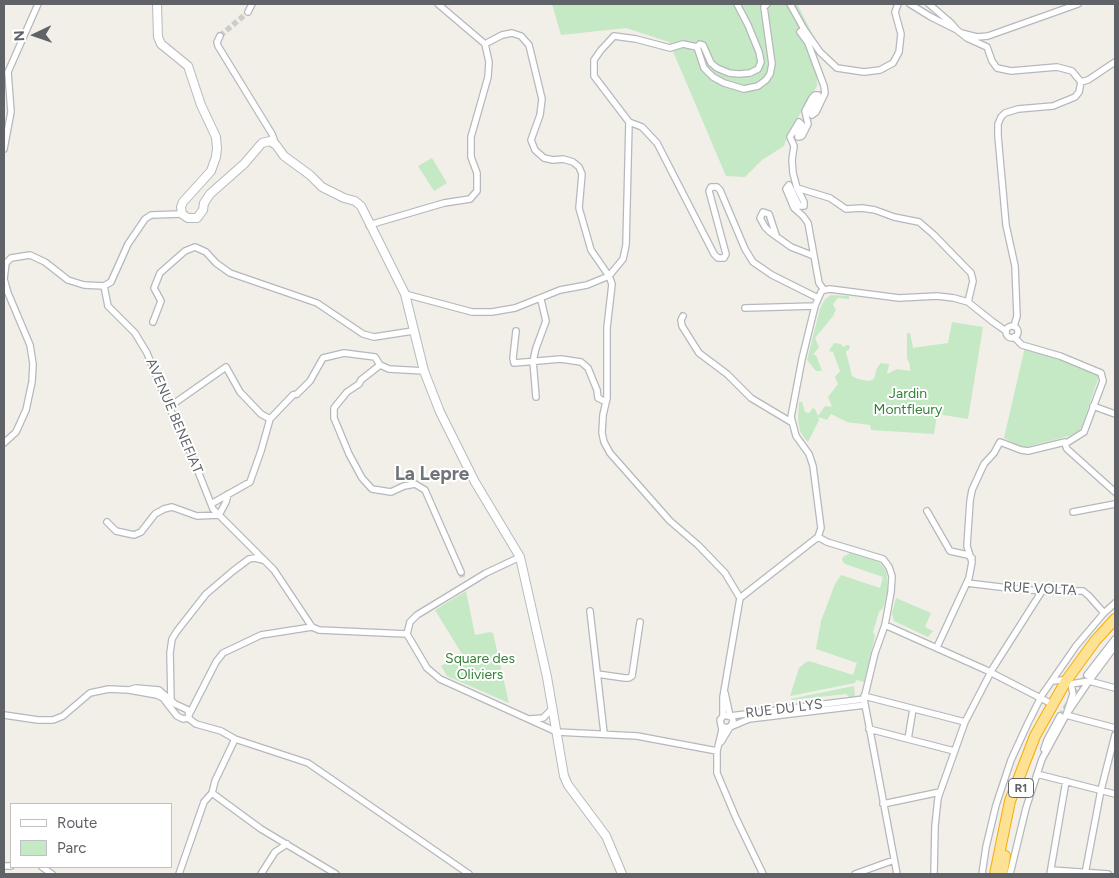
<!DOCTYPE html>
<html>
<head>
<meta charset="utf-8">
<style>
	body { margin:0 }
	#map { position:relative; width:1119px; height:878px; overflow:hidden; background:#f1efe8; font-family:Figtree,sans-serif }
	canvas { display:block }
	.frame { position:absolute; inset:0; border:5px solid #5f6368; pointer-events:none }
	.legend { position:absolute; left:10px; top:803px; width:162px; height:65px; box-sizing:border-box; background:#fff; border:1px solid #bfc1c3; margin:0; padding:6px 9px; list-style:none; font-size:15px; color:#5f6368 }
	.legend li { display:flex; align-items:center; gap:10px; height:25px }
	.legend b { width:25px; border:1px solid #bfc1c3 }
	.north { position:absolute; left:10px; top:10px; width:50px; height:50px; -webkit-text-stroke:4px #fff; paint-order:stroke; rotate:267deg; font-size:14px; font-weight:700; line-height:20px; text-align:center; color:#5f6368 }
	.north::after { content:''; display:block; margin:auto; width:18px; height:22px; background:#5f6368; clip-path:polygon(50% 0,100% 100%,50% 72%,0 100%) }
</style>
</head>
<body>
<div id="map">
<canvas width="1119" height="878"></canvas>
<div class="frame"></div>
<ul class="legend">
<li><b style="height:6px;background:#fff"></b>Route</li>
<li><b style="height:14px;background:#c5e8c5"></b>Parc</li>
</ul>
<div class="north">N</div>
</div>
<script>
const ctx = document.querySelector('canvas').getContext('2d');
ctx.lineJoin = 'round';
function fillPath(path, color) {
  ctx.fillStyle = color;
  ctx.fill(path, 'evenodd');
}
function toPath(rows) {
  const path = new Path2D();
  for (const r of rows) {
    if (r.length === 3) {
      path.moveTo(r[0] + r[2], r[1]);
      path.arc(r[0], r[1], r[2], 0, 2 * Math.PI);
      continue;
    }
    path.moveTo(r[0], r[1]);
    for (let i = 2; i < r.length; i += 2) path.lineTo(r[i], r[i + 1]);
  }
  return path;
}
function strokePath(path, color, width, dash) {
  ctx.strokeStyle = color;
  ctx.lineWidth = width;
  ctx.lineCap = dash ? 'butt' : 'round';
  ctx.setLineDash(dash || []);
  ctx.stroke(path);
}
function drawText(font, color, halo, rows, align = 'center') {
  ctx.font = font + ' Figtree,sans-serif';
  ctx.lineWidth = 4;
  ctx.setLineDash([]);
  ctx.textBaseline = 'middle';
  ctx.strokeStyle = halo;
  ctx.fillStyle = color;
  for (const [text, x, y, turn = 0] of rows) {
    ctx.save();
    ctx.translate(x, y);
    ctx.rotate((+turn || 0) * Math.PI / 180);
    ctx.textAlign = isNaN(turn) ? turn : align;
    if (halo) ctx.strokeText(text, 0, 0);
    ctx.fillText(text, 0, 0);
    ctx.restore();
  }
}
const green = toPath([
	[552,4,797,4,816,41,817,86,789,132,784,146,762,160,745,177,726,176,669,42,626,28,561,35],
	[432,158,447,183,434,191,418,166],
	[831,295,849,296,849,299,838,298,833,304,836,310,834,313,834,315,815,338,819,347,813,355,816,355,822,371,816,371,807,360,820,309,825,299],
	[952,322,983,327,968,419,937,414,934,434,871,430,870,425,847,422,831,414,827,420,818,417,819,420,808,442,805,439,800,431,798,420,799,402,802,402,805,412,809,413,813,408,815,409,818,416,825,406,832,407,828,397,838,384,835,377,840,371,833,352,829,351,834,343,841,344,842,346,844,347,846,345,849,345,850,348,846,352,852,376,858,379,869,381,874,379,877,368,881,363,889,364,887,374,897,369,910,371,910,365,907,358,907,333,910,333,913,348,948,343],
	[1025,347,1058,357,1098,375,1098,379,1082,426,1079,431,1069,436,1022,448,1004,438],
	[850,553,879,562,885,569,887,575,887,593,883,608,879,612,873,632,875,636,864,682,856,680,855,683,790,696,799,668,806,662,809,661,853,675,857,663,816,649,821,621,835,584,841,575,880,588,883,577,845,564,842,560,843,557],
	[466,591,475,635,490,632,493,633,509,703,447,676,441,666,462,654,435,610],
	[896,598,931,613,925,627,933,631,928,637,894,621,892,613],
	[854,686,855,696,850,698,846,694,792,700,790,699]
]);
const streetTunnel = toPath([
	[220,36,248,12],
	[461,572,463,578],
	[1060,716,1087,675]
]);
const street = toPath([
	[438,4,485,44],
	[767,4,764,7,772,64,770,74,766,80,758,86,744,89,724,83,713,77,704,68,697,47,683,44,670,48,636,39,614,36,601,50,594,60,594,76,629,122,642,127,657,143,714,254,718,258,724,258,726,254,709,191,711,187,717,187,720,190,745,249,753,262,772,275,818,298],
	[790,4,804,29],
	[910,4,931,17,955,29],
	[929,4,951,23,957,30,967,38,987,47,992,61,997,68,1011,71,1057,67,1072,71,1081,82,1079,92,1075,97,1053,106,1018,109,1005,113,1001,117,998,124,998,136,1006,225,1015,266,1017,316,1014,326],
	[248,12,252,4],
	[961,33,977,37,988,36,1078,4],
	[220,36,217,42,218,46,256,108,272,134,276,145],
	[485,44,502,35,512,33,521,36,529,45,542,99,540,115,531,140,535,150,544,158,553,160,563,159,573,162,579,167,582,174,579,208,591,250,609,276,612,284,607,328,607,398,603,415,602,433,604,442,610,453,670,521,698,545,725,573,740,598,723,697,723,716],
	[697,47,700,44,703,45,711,63,717,68,729,73,739,74,750,73,758,69,761,62,759,52,748,25,737,4],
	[1081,82,1088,80,1115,62],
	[4,149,11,112,8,72,38,4],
	[797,188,830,198,846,209,862,208,875,210,894,217,919,222,933,234,971,273,973,281,968,302],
	[369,225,444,203,470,199,477,191,477,173,471,157,471,137,488,77,489,62,485,44],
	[776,235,769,214,763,212,760,218,765,227,770,232,791,247,814,256],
	[104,286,108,306,135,333,147,353,169,407,192,456,213,509,274,570,312,627,319,630,407,634],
	[824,290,819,283,808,223,803,216,794,208,786,189,789,185,799,206,804,206,804,202,797,188,793,173,792,160,794,146,790,137,799,122,802,125,798,133,798,137,802,136,808,124,805,111,812,98,815,95,818,95,817,100,810,112,812,115,816,112,825,93,824,86,808,43,800,32,804,29,820,52,837,68,864,72,880,70,893,63,899,52,901,34,895,12,898,4],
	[405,294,472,312,492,312,515,308,560,290,587,285,609,276,623,259,626,245,629,122],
	[745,308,815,306],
	[683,316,681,320,682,326,699,353,727,374,751,398,791,422],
	[153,322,161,301,154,288,160,273,185,251,195,247,206,252,216,263,230,273,317,303,363,334,374,337,413,331],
	[1012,332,6],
	[516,331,513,358,514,363,561,359,581,362,588,368,597,390,598,398,606,402],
	[1014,337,1022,345,1060,356,1101,373,1103,381,1084,432,1065,444,1067,449,1115,492],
	[380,365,361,380,359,384,347,392,334,408,334,418,349,454,362,478,372,489,391,492,404,486,415,484,425,490,461,572],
	[536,397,533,361,536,348,546,321,541,300],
	[1093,406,1115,414],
	[169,407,226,367,240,392,261,414,270,419],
	[4,443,16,432,26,410,32,382,33,364,30,345,8,293,4,279,6,263,11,258,30,255,45,262,68,280,84,285,104,286,111,282,128,244,145,219,151,215,182,214],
	[211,504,250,482,261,451,270,419,293,395,297,394,310,381,323,358,344,353,375,357,380,365,389,369,424,371],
	[927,511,950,551,968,555,972,558],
	[1073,512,1115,504],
	[107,522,116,531,134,535,141,532,155,514,164,509,172,507,197,516,219,515,226,502,228,494],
	[818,537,821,528,813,466,809,454,796,436,791,417,802,359,815,306,821,292,824,290,830,289,899,298,937,296,954,298,968,302,993,322,1006,331],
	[818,537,827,542,883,559,889,567,892,576,891,592,885,625,875,653,864,699,897,874],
	[967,583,1025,590,1083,591,1089,596,1104,613],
	[740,598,818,537],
	[590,611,604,733],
	[885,625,986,670,1054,705],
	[407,634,427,668,440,679,557,732,637,736,717,751],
	[407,634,410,622,417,615,486,573,520,557],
	[937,647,969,578,972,562,967,546,970,501,972,490,984,464,994,453,1000,442,1021,450,1028,451,1065,442],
	[597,674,625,678,629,678,632,676,640,622],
	[1087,675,1115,639],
	[1053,681,1062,680,1071,684,1089,681,1115,688],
	[1071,684,1073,694,1066,715,1115,728],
	[725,693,730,716],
	[864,696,965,722],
	[171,700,170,653,172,639,177,631,206,594,233,571,249,559,255,558,263,560],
	[190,713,216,662,223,653,261,635,312,627],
	[4,715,38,720,53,720,63,716,90,693,109,689,129,690,157,695,163,698,177,716,183,719,188,718,189,716,188,710,175,704,159,690,136,688,129,690],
	[730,716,864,699],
	[188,718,196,724,221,731,235,739,308,763,469,874],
	[530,719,543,718,552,709],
	[722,726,726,728,731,726,733,721,732,717,724,715,720,720,722,730,717,751,717,773,736,818,763,874],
	[869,729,954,751],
	[908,739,913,709],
	[721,742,730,727,749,719,865,705],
	[1044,749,1047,740,1060,716],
	[1037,774,1115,794],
	[212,793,261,829,336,874],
	[883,804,940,792],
	[4,866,11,866],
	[42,867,52,874],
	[1051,870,1108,874],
	[179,874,204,802,212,793,215,781,235,739],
	[261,874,275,852,287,844],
	[855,874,894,860],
	[934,874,935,826,938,798,965,722,993,668,1042,591],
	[982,874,986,847,996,805,1011,760,1028,723,1042,695,1076,646,1104,613,1115,603],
	[1010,874,1026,808,1042,759,1066,715,1089,681,1115,646],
	[1050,874,1066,781],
	[1085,874,1101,790,1115,735]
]);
const secondary = toPath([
	[157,4,158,37,161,44,188,66,201,105,216,137,217,148,216,157,211,171,183,202,181,207,182,214,188,218,197,218,203,210,204,203,210,194,244,164,262,143,270,141,276,145,284,156,310,175,322,187,344,198,355,201,361,206,405,294,424,371,440,412,475,482,520,557,547,677,564,776,568,785,606,836,622,874]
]);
const highway = toPath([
	[995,874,1010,801,1035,736,1066,681,1095,641,1115,619],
	[1002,874,1005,856]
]);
const shields = [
	[1021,788,25]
];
const shieldNames = [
	["R1",1021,788]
];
const parkNames = [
	["Jardin",908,394],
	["Montfleury",908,410],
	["Square des",480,659],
	["Oliviers",480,675]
];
const streetNames = [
	["AVENUE BENEFIAT",174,416,67],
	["RUE VOLTA",1040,589,3],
	["RUE DU LYS",784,709,-7]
];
const districtNames = [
	["La Lepre",432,474]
];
fillPath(green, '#c5e8c5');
strokePath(streetTunnel, '#ccccc8', 5.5, [5.5, 3]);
strokePath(street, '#b5b8bc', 8);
strokePath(secondary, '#b6babf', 10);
strokePath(highway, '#f9ab00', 12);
strokePath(street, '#fff', 5.5);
strokePath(secondary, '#fff', 8);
strokePath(highway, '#fde293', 10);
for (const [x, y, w] of shields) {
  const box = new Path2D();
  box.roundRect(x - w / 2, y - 9.5, w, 19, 4);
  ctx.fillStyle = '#fff';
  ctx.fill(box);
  strokePath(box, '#5f6368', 1);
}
drawText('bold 12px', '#5f6368', null, shieldNames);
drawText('14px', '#348238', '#fff', parkNames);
drawText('14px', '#5f6368', '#fff', streetNames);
drawText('bold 19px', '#70757a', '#fff', districtNames);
</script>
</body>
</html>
